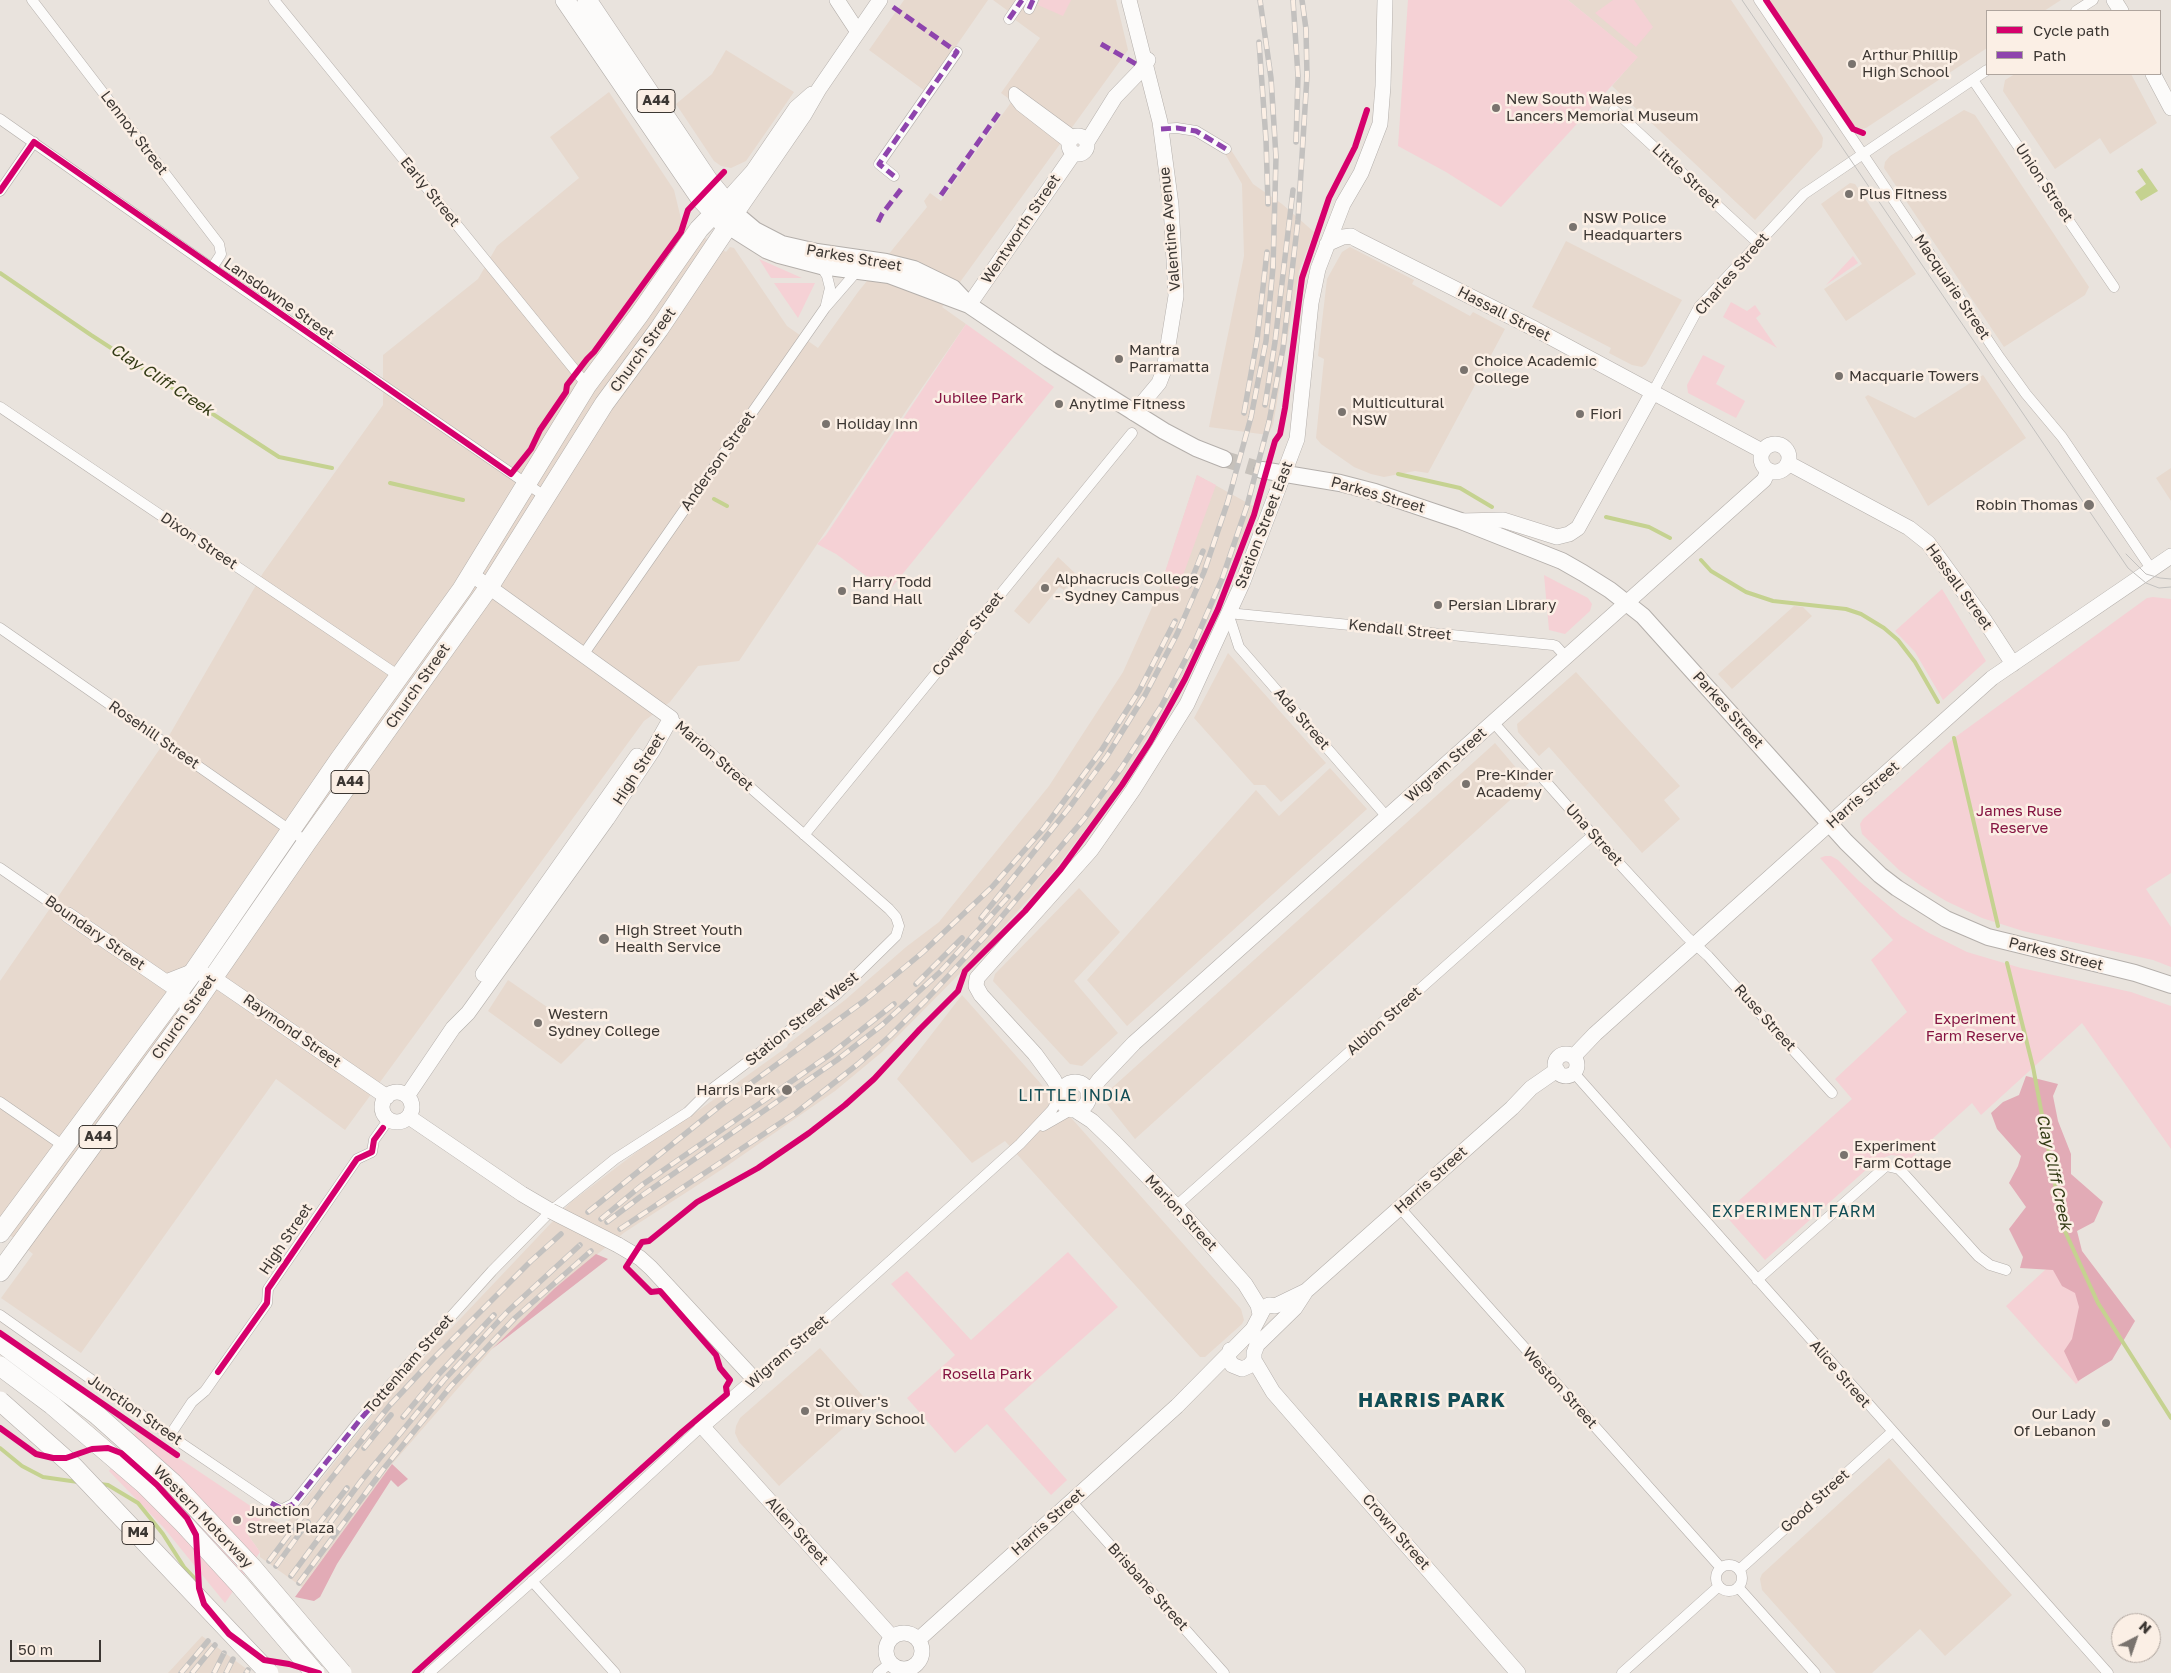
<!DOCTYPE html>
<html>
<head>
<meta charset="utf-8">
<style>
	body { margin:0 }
	#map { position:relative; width:2171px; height:1673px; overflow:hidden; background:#e9e3dd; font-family:"Golos Text",sans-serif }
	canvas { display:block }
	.legend { position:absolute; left:1986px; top:10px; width:175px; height:65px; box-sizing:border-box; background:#fbefe5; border:1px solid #afa59e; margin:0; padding:6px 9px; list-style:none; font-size:15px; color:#3c3733 }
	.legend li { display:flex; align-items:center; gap:10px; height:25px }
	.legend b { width:25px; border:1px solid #afa59e }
	.north { position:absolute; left:2111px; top:1613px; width:50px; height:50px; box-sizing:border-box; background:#fbefe5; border:1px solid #afa59e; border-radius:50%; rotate:41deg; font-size:14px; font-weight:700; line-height:20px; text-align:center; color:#3c3733 }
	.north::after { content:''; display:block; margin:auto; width:18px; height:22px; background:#79736e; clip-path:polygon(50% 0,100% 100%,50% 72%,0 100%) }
	.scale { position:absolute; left:10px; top:1640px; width:91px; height:22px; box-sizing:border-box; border:2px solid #3c3733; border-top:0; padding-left:6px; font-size:15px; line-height:18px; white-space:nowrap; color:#3c3733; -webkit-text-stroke:4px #fbefe5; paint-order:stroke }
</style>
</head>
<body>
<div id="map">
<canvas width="2171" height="1673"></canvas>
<ul class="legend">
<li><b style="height:6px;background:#d6006c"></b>Cycle path</li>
<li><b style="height:6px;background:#8e44ad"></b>Path</li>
</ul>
<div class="north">N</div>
<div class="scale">50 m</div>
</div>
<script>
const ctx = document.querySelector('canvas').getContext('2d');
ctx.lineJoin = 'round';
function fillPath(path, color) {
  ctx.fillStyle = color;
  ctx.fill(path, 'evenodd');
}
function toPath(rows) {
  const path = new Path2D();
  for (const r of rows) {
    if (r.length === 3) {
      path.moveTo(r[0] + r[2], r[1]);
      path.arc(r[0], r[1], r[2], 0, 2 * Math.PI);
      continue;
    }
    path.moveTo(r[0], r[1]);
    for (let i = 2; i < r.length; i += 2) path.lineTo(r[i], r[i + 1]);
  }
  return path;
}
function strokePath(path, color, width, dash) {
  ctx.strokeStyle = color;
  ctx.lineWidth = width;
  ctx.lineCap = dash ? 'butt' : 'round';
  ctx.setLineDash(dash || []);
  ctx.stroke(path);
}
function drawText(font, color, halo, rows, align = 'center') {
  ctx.font = font + ' "Golos Text",sans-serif';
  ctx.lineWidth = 5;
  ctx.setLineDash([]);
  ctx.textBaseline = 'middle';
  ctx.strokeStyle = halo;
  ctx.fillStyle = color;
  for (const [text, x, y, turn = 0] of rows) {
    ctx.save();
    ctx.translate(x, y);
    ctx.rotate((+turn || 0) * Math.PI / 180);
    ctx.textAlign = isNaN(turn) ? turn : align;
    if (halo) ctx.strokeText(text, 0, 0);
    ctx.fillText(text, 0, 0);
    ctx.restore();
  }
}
const built = toPath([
	[904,0,988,0,925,91,869,50],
	[993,0,1116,0,1128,50,942,307,966,324,908,408,739,661,698,666,670,702,644,721,345,1130,276,1079,81,1353,1,1298,33,1254,0,1227,0,981,170,734,263,573,383,405,383,355,478,279,497,246,579,178,550,137,609,92,674,190,682,223,726,252,730,247,734,248,787,326,818,348,858,292,927,207,924,201,930,193,941,201,1012,101,1001,93,1040,38,1014,19,1015,16],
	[1568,0,1731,0,1821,134,1823,138,1822,147,1755,220,1612,86,1637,57],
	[1769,0,2061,0,2044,11,1987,11,1987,48,1866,128,1861,129,1853,125],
	[726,50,794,92,746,161,731,168,721,166,714,161,676,104,712,74],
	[2015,74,2131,74,2157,123,2110,154,2100,138,2055,169,2003,91,2005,80],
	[1964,110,1975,115,2089,287,2085,295,2004,347,1884,168,1885,162,1890,156],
	[1229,147,1253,184,1282,204,1314,232,1299,271,1273,425,1268,435,1209,427,1244,256,1242,184,1223,150],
	[1850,183,1855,184,1916,274,1846,321,1824,289,1862,264,1821,204],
	[1566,241,1682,300,1646,364,1642,367,1632,365,1609,353,1611,348,1532,307],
	[1350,247,1414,280,1412,284,1470,316,1473,312,1505,329,1428,473,1415,471,1384,477,1371,474,1354,467,1321,444,1316,438,1324,359,1318,356,1327,279,1342,252],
	[1983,375,2026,438,1928,506,1865,397,1868,395,1915,418],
	[2171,468,2171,501,2156,478],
	[1197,475,1253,506,1252,512,1200,641,1171,698,1115,790,1053,872,980,953,882,1052,835,1091,724,1168,625,1232,555,1288,492,1349,392,1464,302,1587,260,1557,260,1552,248,1535,264,1515,284,1526,388,1395,571,1202,659,1135,688,1118,787,1047,788,1044,845,1000,906,947,939,922,1049,786,1123,672,1158,594],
	[1058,557,1077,575,1064,590,1059,587,1029,624,1014,611],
	[1794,606,1803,607,1812,616,1732,689,1718,674],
	[1228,653,1326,763,1281,802,1265,785,1254,785,1194,718],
	[1576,672,1680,786,1664,800,1680,819,1642,853,1549,747,1539,756,1518,732,1517,724],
	[1495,743,1529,783,1135,1139,1107,1104,1104,1095],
	[1330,768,1367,809,1127,1026,1087,980,1256,790,1279,816],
	[1079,888,1120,932,1074,981,1118,1033,1082,1066,1070,1064,993,981,995,974],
	[508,980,589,1036,561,1064,488,1011],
	[962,995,1241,1309,1244,1320,1242,1324,1205,1357,1200,1357,1005,1141,972,1163,897,1079],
	[820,1348,870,1404,779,1486,739,1442,735,1433,736,1426,740,1418],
	[1889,1458,2012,1595,1945,1656,1920,1629,1872,1673,1836,1673,1762,1590,1760,1579,1762,1574],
	[202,1636,248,1670,250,1673,168,1673]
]);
const green = toPath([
	[1040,0,1071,0,1063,16,1038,5],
	[1408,0,1568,0,1638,57,1501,207,1446,172,1398,146],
	[1613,0,1634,0,1653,27,1636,47,1595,13],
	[1853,256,1858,263,1826,285],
	[759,259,802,278,771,278],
	[774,283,815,283,798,318],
	[1731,302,1747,311,1755,305,1761,314,1756,318,1777,348,1723,317],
	[966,324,1054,387,888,592,836,554,817,544,826,535],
	[1703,355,1725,366,1716,384,1745,401,1736,418,1688,393,1687,385],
	[1197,475,1216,485,1178,589,1162,581],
	[1544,575,1588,598,1592,604,1590,611,1565,634,1549,630],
	[1942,589,1986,661,1943,700,1915,652,1895,631],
	[2153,597,2171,599,2171,873,2146,889,2171,927,2171,967,2153,960,2023,931,1982,918,1946,901,1920,885,1899,870,1862,834,1860,824,1863,819,1954,738,2147,598],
	[1825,856,1831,856,1838,860,1859,881,1901,916,1929,933,1967,952,2021,968,2131,992,2171,1006,2171,1149,2082,1023,1981,1115,1972,1103,1908,1161,1900,1156,1891,1155,1877,1160,1765,1260,1724,1214,1852,1099,1835,1079,1907,1012,1871,960,1893,940,1820,858],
	[1068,1252,1118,1307,1004,1409,1067,1480,1051,1495,987,1424,955,1453,907,1398,955,1355,891,1284,907,1271,971,1340],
	[2058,1258,2120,1343,2076,1384,2006,1306],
	[137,1430,264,1515,248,1535,260,1552,225,1603,164,1528,109,1471]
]);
const forest = toPath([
	[2026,1076,2058,1084,2053,1096,2058,1121,2071,1154,2071,1174,2103,1202,2094,1222,2077,1231,2082,1251,2135,1321,2112,1360,2078,1381,2064,1351,2072,1339,2079,1307,2075,1293,2062,1286,2053,1270,2020,1268,2023,1257,2009,1229,2026,1207,2009,1183,2018,1166,2021,1156,1997,1129,1991,1113,2003,1102,2019,1095],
	[596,1254,608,1259,492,1349,555,1288],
	[392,1464,408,1479,398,1487,391,1480,337,1564,320,1597,314,1601,295,1597]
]);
const water = toPath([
	[2142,168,2158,191,2141,201,2135,192,2146,184,2137,171]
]);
const stream = toPath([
	[0,273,91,335,279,457,332,468],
	[1398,474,1460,488,1492,507],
	[390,483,463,500],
	[714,499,727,506],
	[1606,517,1649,527,1670,538],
	[1701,560,1711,571,1746,592,1773,601,1846,609,1861,614,1884,628,1898,640,1915,662,1938,702],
	[1954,738,1998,926],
	[2007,963,2033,1067,2063,1227,2098,1303,2171,1418],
	[0,1448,22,1466,43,1477,78,1482],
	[100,1484,108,1485,138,1503,163,1534,184,1567,199,1583]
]);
const primaryTunnel = toPath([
	[1224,459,1262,470]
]);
const street = toPath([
	[32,0,219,244,221,254,212,268],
	[274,0,587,385],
	[1759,0,2000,358,2026,394,2062,437,2152,570],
	[1029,9,1033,0],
	[2076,11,2093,0],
	[1009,19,1022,0],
	[1973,80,2114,287],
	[1014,92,1014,98,1020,106,1069,144],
	[1014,92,1074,136],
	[1614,110,1758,243],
	[0,119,212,268,546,497],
	[1161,129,1177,128,1196,131,1226,149],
	[894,176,879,164,957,52],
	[0,191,34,142],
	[821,266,827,276,830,288,826,305],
	[1653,392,1699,307,1804,194,1987,70],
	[0,407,399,676],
	[0,628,307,842],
	[583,655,825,308,858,270],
	[1493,722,1593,835,1687,937,1708,956,1832,1093],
	[1387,817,1239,647,1228,613,1553,645,1556,646,1566,657],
	[804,835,1132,433],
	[0,868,68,915],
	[1574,1073,2108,1673],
	[0,1102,65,1147],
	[1043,1126,1071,1110],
	[1176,1206,1593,835],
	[1400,1208,1721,1568],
	[1757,1280,1886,1166,1899,1169,1905,1175,1978,1256,1990,1265,2006,1270],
	[0,1315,184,1445,277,1508,283,1509,293,1504,359,1421,404,1369,492,1271,551,1211,615,1159,688,1112,708,1092,836,995,896,936,899,926,896,917,889,909,671,718],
	[755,1380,808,1335,1020,1144,1052,1110,1060,1096],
	[170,1435,192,1402,205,1391,267,1303,268,1289,357,1159,372,1152,374,1140,389,1119],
	[1071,1501,1224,1673],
	[1729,1578,13],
	[1739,1570,1892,1432],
	[532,1581,615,1673],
	[1738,1587,1815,1673],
	[429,1673,562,1555,702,1426],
	[878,1673,890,1663],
	[1622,1673,1719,1586]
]);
const secondary = toPath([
	[837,0,858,32],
	[1129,0,1160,122,1171,205,1176,296,1164,370,1159,383,1134,413],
	[2114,0,2121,11],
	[2153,74,2171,108],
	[1078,145,9],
	[1087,142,1115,97,1142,69,1148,60],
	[725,202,753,171,796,108,812,94],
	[736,214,804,115,819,89,880,0],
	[1327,244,1343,237,1351,236,1356,239,1535,329,1762,451],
	[969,305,1074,153],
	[1775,458,14],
	[1788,463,1909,528,1928,543,1985,621,2013,664],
	[1462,521,1503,520,1557,537,1569,534,1578,528,1653,392],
	[471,574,671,718],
	[68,915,179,991,186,1002,188,1014],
	[483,974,637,756],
	[166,982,194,971,212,977,387,1097],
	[1566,1065,11],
	[1574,1056,1595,1034,1992,678,2171,556],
	[1075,1096,14],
	[397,1107,15],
	[1061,1094,1054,1080,1035,1054,981,995,976,986,977,978,1091,850,1133,790,1187,704,1242,584,1297,439,1311,303,1318,269,1343,204,1361,173,1380,124,1383,86,1385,0],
	[1088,1095,1099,1080,1134,1043,1764,480,1768,471],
	[407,1096,453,1028,468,1013,607,819,653,750,671,718],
	[1075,1110,1092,1121,1115,1143,1176,1206,1245,1284,1258,1305,1260,1314],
	[409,1117,522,1194,551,1211],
	[618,1245,640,1258,651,1268,755,1380,702,1426,892,1637],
	[1230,1350,1228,1358,1232,1365,1242,1369,1249,1366,1254,1360,1254,1353,1257,1345,1295,1308,1306,1291,1512,1108,1531,1088,1557,1070],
	[1254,1360,1273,1392,1518,1673],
	[904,1651,18],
	[919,1639,1177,1406,1253,1329,1264,1308,1269,1305,1275,1306,1306,1291]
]);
const primary = toPath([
	[736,214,755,230,782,244,817,252,886,262,914,269,953,288,969,305],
	[728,226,766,250,779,255,821,266,889,275,969,305,1049,359,1164,431,1196,448,1224,459],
	[1262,470,1340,483,1375,492,1461,521,1562,561,1583,573,1610,590,1643,616,1846,842,1880,875,1897,888,1946,919,1988,937,2135,973,2171,985]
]);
const highway = toPath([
	[565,0,700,198,723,223],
	[0,1233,194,971,339,760,462,589,587,385,639,315,699,229,725,202],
	[0,1272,188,1014,307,842,489,587,604,404,659,329,736,214,708,180,587,0]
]);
const tram = toPath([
	[1742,0,2128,568,2146,583,2159,588,2171,587],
	[2126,554,2146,574,2160,578,2171,579]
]);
const rail = toPath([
	[1293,0,1298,76,1296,142],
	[1259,42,1266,140,1268,204],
	[1265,405,1275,342,1293,190],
	[1244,413,1257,340,1267,252],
	[1189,586,1203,551],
	[981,918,1069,808,1107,756,1145,695,1177,634,1204,572,1228,501,1251,417,1266,341,1273,267,1276,157,1271,78,1260,0],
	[916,984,962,938],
	[588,1212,721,1105,864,1001,922,953,992,887,1044,828,1101,751,1139,691,1175,621],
	[601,1219,642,1185,831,1054,894,1004],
	[607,1222,640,1197,837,1060,882,1025,940,972,1008,897],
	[620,1229,797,1112,858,1064,890,1036,926,1000,988,933,1084,819,1122,767,1162,705,1195,641,1222,579,1247,506,1269,422,1283,348,1298,220,1307,76,1306,29,1302,0],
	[403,1417,438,1375,494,1315],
	[364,1448,391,1415],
	[318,1525,347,1488],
	[269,1561,326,1485,390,1405,433,1359,531,1261,561,1234],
	[276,1566,308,1522],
	[291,1576,361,1481,444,1380,508,1311,580,1245],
	[299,1583,385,1467,451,1386,515,1318,591,1251],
	[181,1673,208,1641],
	[192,1673,215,1645],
	[214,1673,224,1653],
	[226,1673,233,1659],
	[246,1673,248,1670]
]);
const secondaryBridge = toPath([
	[551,1211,618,1245]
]);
const highwayBridge = toPath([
	[0,1342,97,1415,173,1483,252,1567,342,1673],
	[0,1366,52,1405,144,1484,184,1524,239,1584,315,1673],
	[0,1401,73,1466,269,1673]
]);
const quiet = toPath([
	[893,7,957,52,879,164,894,176],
	[1029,9,1033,0],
	[1009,19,1022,0],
	[1101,44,1136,64],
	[1161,129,1177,128,1196,131,1226,149],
	[941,195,1001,110],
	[878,222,882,214,902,188],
	[271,1503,283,1509,293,1504,359,1421,404,1369]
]);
const cycleway = toPath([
	[1766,0,1853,129,1863,133],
	[0,191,34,142,511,474,531,449,540,430,566,392,567,385,587,359,594,352,681,232,688,210,724,172],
	[0,1333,177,1455],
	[218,1372,267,1303,268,1289,357,1159,372,1152,374,1140,383,1128],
	[0,1428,36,1454,53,1458,66,1458,92,1449,108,1448,121,1453,157,1485,187,1518,196,1535,199,1588,204,1604,229,1634,264,1660,289,1664,319,1673],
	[415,1673,682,1432,727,1394,726,1387,730,1380,720,1368,716,1355,660,1291,651,1292,626,1267,642,1242,649,1241,697,1202,758,1168,809,1133,845,1105,874,1079,920,1029,958,991,965,971,1025,911,1061,869,1122,785,1150,742,1185,679,1218,609,1254,515,1275,441,1280,434,1285,408,1302,278,1329,198,1355,147,1367,110]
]);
const markers = [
	[1852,64,5,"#79736e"],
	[1496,108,5,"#79736e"],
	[1849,194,5,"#79736e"],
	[1573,227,5,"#79736e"],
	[1119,359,5,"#79736e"],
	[1464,370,5,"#79736e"],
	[1839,376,5,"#79736e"],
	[1059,404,5,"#79736e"],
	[1342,412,5,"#79736e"],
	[1580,414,5,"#79736e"],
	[826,424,5,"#79736e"],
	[2089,505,6,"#79736e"],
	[1045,588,5,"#79736e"],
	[842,591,5,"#79736e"],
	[1438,605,5,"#79736e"],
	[1466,784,5,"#79736e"],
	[604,939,6,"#79736e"],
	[538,1023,5,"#79736e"],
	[787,1090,6,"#79736e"],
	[1844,1155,5,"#79736e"],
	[805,1411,5,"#79736e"],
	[2106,1423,5,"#79736e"],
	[237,1520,5,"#79736e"]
];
const shields = [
	[656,101,38],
	[350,782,38],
	[98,1137,38],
	[138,1533,32]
];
const shieldNames = [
	["A44",656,101],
	["A44",350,782],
	["A44",98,1137],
	["M4",138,1533]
];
const poiNames = [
	["Arthur Phillip",1862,55],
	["High School",1862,72],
	["New South Wales",1506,99],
	["Lancers Memorial Museum",1506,116],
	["Plus Fitness",1859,194],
	["NSW Police",1583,218],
	["Headquarters",1583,235],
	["Mantra",1129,350],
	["Parramatta",1129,367],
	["Choice Academic",1474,361],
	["College",1474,378],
	["Macquarie Towers",1849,376],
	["Multicultural",1352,403],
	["NSW",1352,420],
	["Anytime Fitness",1069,404],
	["Fiori",1590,414],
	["Holiday Inn",836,424],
	["Robin Thomas",2078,505,"right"],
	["Alphacrucis College",1055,579],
	["- Sydney Campus",1055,596],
	["Harry Todd",852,582],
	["Band Hall",852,599],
	["Persian Library",1448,605],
	["Pre-Kinder",1476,775],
	["Academy",1476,792],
	["High Street Youth",615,930],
	["Health Service",615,947],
	["Western",548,1014],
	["Sydney College",548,1031],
	["Harris Park",776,1090,"right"],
	["Experiment",1854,1146],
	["Farm Cottage",1854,1163],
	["St Oliver's",815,1402],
	["Primary School",815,1419],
	["Our Lady",2096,1414,"right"],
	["Of Lebanon",2096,1431,"right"],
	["Junction",247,1511],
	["Street Plaza",247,1528]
];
const streetNames = [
	["Lennox Street",134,133,53],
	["Little Street",1686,176,43],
	["Union Street",2044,183,56],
	["Early Street",430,192,51],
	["Wentworth Street",1021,229,-56],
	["Valentine Avenue",1170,229,-95],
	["Parkes Street",854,258,10],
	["Charles Street",1732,274,-49],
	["Macquarie Street",1952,287,56],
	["Lansdowne Street",279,299,35],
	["Hassall Street",1504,314,27],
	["Church Street",643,350,-54],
	["Anderson Street",718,461,-55],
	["Parkes Street",1378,495,16],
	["Station Street East",1264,525,-69],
	["Dixon Street",199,541,34],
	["Hassall Street",1959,587,54],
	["Kendall Street",1400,630,6],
	["Cowper Street",968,634,-51],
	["Church Street",418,686,-55],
	["Parkes Street",1728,710,48],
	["Ada Street",1302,719,49],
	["Rosehill Street",154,735,35],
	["Marion Street",714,756,41],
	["Wigram Street",1446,765,-42],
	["High Street",639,769,-57],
	["Harris Street",1863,795,-42],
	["Una Street",1594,835,48],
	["Boundary Street",95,933,35],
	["Parkes Street",2056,954,14],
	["Church Street",184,1017,-55],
	["Ruse Street",1765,1018,48],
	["Station Street West",802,1019,-39],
	["Albion Street",1384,1021,-42],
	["Raymond Street",292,1031,35],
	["Harris Street",1431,1180,-42],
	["Marion Street",1181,1213,47],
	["High Street",286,1239,-56],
	["Wigram Street",787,1352,-41],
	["Tottenham Street",409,1364,-49],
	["Alice Street",1840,1374,49],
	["Weston Street",1560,1388,48],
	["Junction Street",135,1410,35],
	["Good Street",1815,1501,-42],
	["Western Motorway",203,1517,46],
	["Harris Street",1048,1522,-42],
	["Allen Street",797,1531,48],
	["Crown Street",1396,1532,49],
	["Brisbane Street",1148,1587,48]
];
const parkNames = [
	["Jubilee Park",979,398],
	["James Ruse",2019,811],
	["Reserve",2019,828],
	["Experiment",1975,1019],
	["Farm Reserve",1975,1036],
	["Rosella Park",987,1374]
];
const waterNames = [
	["Clay Cliff Creek",162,380,33],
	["Clay Cliff Creek",2054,1172,78]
];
const neighbourhoodNames = [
	["LITTLE INDIA",1075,1096],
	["EXPERIMENT FARM",1794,1212]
];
const districtNames = [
	["HARRIS PARK",1432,1401]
];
fillPath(built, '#e7d9ce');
fillPath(green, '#f5d1d5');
fillPath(forest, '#e2abb6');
fillPath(water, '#c5d290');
strokePath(stream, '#c5d290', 4);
strokePath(primaryTunnel, '#c6c1bb', 16, [16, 8]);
strokePath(street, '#b4afab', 11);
strokePath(secondary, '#b4afab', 16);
strokePath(primary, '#b4afab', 18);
strokePath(highway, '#b4afab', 20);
strokePath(street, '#fcfbfa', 10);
strokePath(secondary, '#fcfbfa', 15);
strokePath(primary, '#fcfbfa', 16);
strokePath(highway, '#fcfbfa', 19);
strokePath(tram, '#c3c1bf', 1);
strokePath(rail, '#c3c1bf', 5.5);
strokePath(rail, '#fbefe5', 4, [11]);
strokePath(secondaryBridge, '#b4afab', 16, []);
strokePath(highwayBridge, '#b4afab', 20, []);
strokePath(secondaryBridge, '#fcfbfa', 15);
strokePath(highwayBridge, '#fcfbfa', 19);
strokePath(quiet, '#8e44ad', 5, [10, 5]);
strokePath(cycleway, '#d6006c', 6);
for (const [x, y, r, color] of markers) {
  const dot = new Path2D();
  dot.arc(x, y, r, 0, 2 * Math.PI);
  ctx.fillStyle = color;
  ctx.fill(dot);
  strokePath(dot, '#fbefe5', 2);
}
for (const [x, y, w] of shields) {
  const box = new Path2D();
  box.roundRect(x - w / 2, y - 11.5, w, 23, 4);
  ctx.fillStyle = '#fbefe5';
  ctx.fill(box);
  strokePath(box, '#3c3733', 1);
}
drawText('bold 14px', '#3c3733', null, shieldNames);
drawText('15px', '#3c3733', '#fbefe5', poiNames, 'left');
drawText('15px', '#3c3733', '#fbefe5', streetNames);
drawText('15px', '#851442', '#fbefe5', parkNames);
drawText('italic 16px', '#333b15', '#fbefe5', waterNames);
ctx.letterSpacing = '1px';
drawText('16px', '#114d55', '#fbefe5', neighbourhoodNames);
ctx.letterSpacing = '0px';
ctx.letterSpacing = '1px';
drawText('bold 20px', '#114d55', '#fbefe5', districtNames);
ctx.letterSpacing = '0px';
</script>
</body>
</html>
